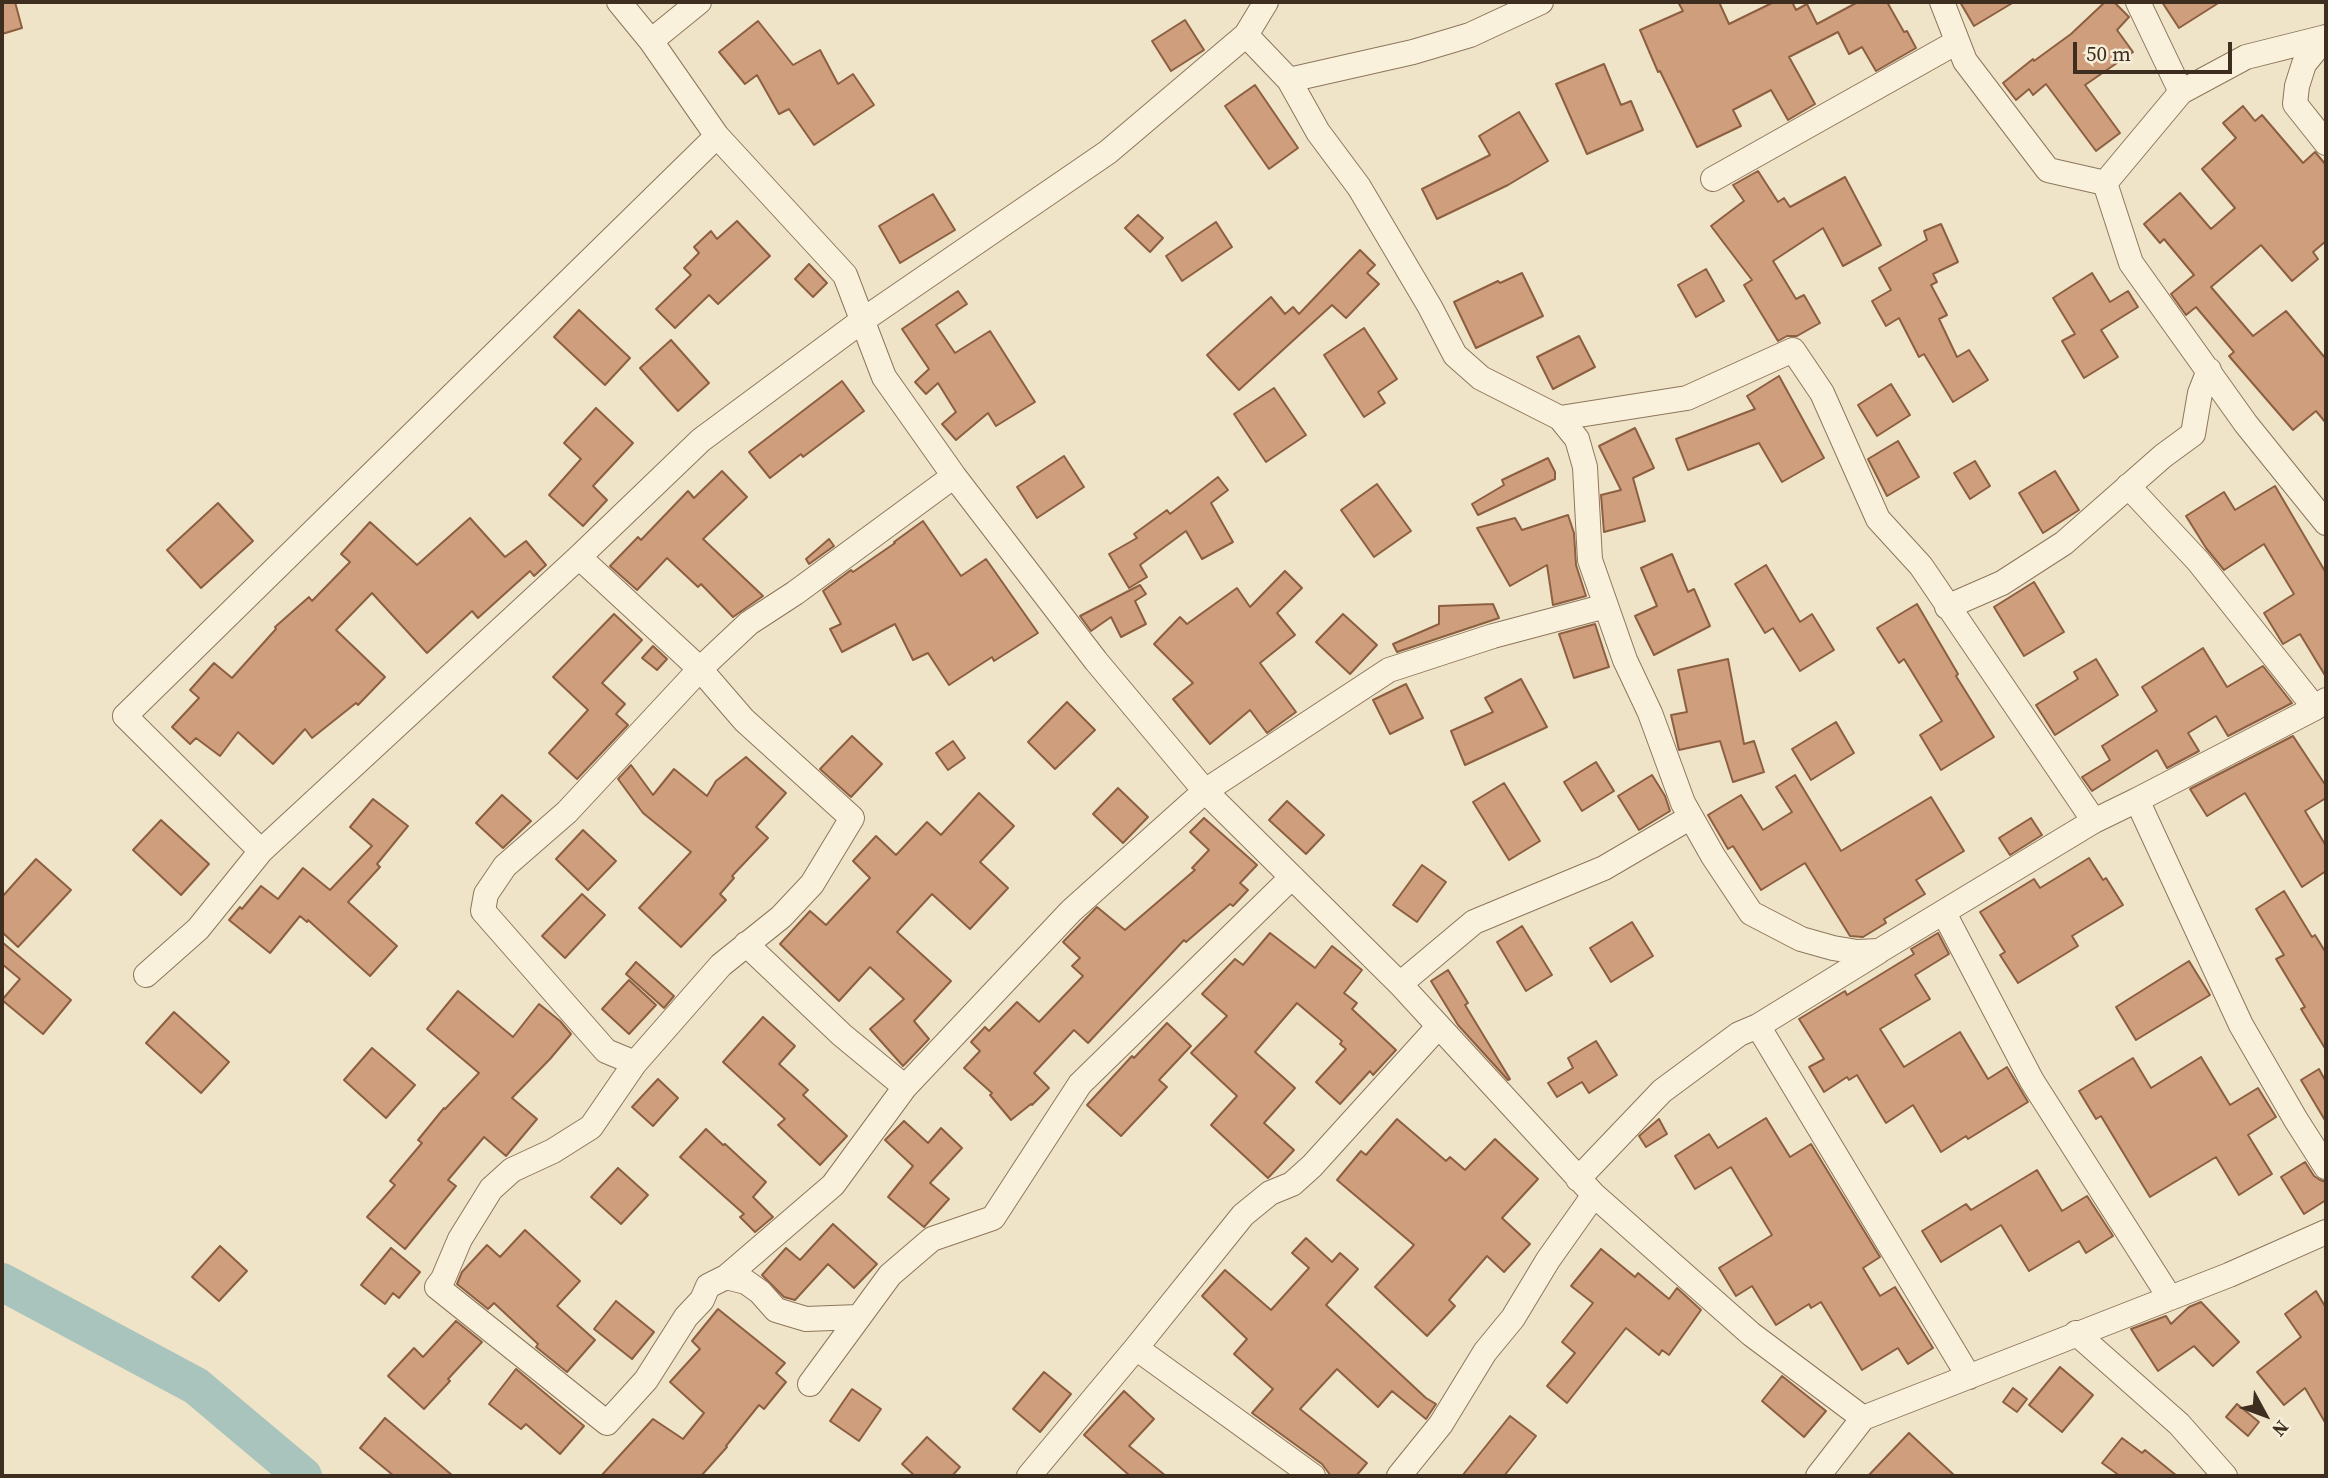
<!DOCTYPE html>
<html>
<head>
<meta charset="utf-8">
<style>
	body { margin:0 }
	#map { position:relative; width:2328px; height:1478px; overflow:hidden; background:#f0e4c8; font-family:"Source Serif 4",serif }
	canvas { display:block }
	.frame { position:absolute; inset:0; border:4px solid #3d2e20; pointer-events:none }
	.north { position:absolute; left:2230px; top:1380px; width:70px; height:70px; -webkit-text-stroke:5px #f7eed8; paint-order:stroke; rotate:131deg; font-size:19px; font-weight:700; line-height:28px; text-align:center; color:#3d2e20 }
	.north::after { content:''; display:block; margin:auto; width:24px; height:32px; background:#3d2e20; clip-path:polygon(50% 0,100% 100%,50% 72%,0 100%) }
	.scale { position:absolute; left:2073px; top:42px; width:159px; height:32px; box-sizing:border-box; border:4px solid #3d2e20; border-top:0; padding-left:9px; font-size:21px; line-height:24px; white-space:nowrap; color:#3d2e20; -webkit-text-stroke:5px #f7eed8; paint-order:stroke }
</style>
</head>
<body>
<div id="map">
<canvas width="2328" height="1478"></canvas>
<div class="frame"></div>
<div class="north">N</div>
<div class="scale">50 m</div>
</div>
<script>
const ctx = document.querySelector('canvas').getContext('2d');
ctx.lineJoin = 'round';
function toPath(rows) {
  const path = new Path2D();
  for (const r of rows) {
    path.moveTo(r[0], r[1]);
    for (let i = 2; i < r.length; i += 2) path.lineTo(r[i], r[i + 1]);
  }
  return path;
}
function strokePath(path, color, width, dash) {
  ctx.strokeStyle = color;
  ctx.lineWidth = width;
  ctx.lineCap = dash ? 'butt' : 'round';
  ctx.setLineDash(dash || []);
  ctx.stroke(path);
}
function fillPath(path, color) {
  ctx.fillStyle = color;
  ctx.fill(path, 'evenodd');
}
const river = toPath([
	[2,1282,196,1386,303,1476]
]);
const building = toPath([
	[2,2,15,2,22,28,2,34,2,2],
	[1678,2,1719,2,1729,24,1774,2,1792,2,1796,10,1807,4,1817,24,1858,2,1887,2,1904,32,1907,31,1916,48,1876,71,1862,47,1849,54,1838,32,1789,57,1815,104,1788,120,1771,90,1733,110,1741,126,1697,147,1660,71,1658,72,1640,30,1683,11,1678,2],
	[1960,2,2014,2,1974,26,1960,2],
	[2105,2,2114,2,2129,17,2117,30,2133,52,2085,85,2120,133,2096,151,2046,84,2033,95,2029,89,2016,100,2003,83,2033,59,2034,61,2071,34,2105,2],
	[2162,2,2220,2,2179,28,2162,2],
	[1185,20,1204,50,1171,71,1152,41,1185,20],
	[758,21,793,65,820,50,838,84,853,74,874,105,814,145,789,109,779,114,757,75,745,84,719,52,758,21],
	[1604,64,1621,105,1631,101,1643,130,1587,154,1556,84,1604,64],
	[1255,85,1298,148,1269,169,1225,106,1255,85],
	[2243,106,2255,121,2262,115,2303,163,2315,152,2326,165,2326,241,2313,252,2318,259,2292,281,2261,245,2211,287,2253,336,2286,311,2326,359,2326,423,2316,411,2293,430,2229,356,2234,352,2196,307,2186,315,2171,294,2194,275,2164,239,2160,243,2144,224,2180,193,2211,229,2235,208,2202,169,2236,138,2223,123,2243,106],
	[1519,112,1548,161,1508,185,1437,219,1422,189,1490,155,1479,136,1519,112],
	[1758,171,1778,202,1784,198,1790,207,1845,177,1881,245,1843,266,1823,228,1773,261,1796,299,1804,295,1820,323,1797,336,1787,336,1778,341,1744,285,1752,280,1711,226,1744,201,1733,185,1758,171],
	[933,194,955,230,900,263,879,226,933,194],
	[1138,215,1163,238,1150,252,1125,228,1138,215],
	[737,221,770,256,718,304,709,295,675,328,656,309,691,275,684,268,699,253,694,247,711,231,717,239,737,221],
	[1216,222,1232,247,1182,281,1166,256,1216,222],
	[1941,224,1958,262,1933,274,1937,282,1931,285,1947,315,1939,319,1957,357,1969,350,1988,380,1953,402,1924,354,1919,357,1899,318,1886,326,1872,301,1891,290,1879,268,1927,240,1924,231,1941,224],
	[1360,250,1375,265,1367,273,1379,284,1346,318,1332,305,1239,390,1207,355,1271,297,1285,314,1293,307,1299,314,1360,250],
	[809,264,827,283,813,297,795,279,809,264],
	[1706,269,1724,301,1696,317,1678,285,1706,269],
	[1522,273,1543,316,1476,348,1454,302,1498,281,1500,283,1522,273],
	[2092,273,2110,302,2128,291,2138,307,2101,330,2118,357,2084,378,2062,341,2075,334,2053,298,2092,273],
	[958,291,967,304,936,325,955,353,990,331,1035,402,996,426,988,413,956,440,942,424,956,412,938,383,926,394,915,382,929,369,902,329,958,291],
	[579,310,630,358,605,385,554,337,579,310],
	[1364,328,1397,379,1378,392,1385,403,1364,417,1324,355,1364,328],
	[1579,336,1595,367,1553,389,1537,357,1579,336],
	[671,340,709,383,678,411,640,368,671,340],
	[1779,376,1824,458,1782,482,1759,443,1688,470,1676,439,1755,409,1747,396,1779,376],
	[842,381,864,411,803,457,801,454,770,478,749,452,842,381],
	[1891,384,1910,415,1877,436,1858,405,1891,384],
	[1274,388,1306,435,1266,462,1234,414,1274,388],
	[596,408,633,443,593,486,607,500,583,526,549,495,581,459,564,443,596,408],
	[1635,428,1654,468,1633,478,1645,521,1604,532,1601,495,1621,490,1599,446,1635,428],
	[1898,441,1919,477,1887,496,1868,459,1898,441],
	[1064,456,1084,487,1037,518,1017,487,1064,456],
	[1548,458,1555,472,1555,479,1478,515,1472,504,1504,485,1502,480,1548,458],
	[1975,461,1990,486,1970,499,1954,473,1975,461],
	[722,471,747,497,703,539,763,596,733,617,701,584,698,587,667,558,637,590,610,566,638,537,641,540,688,491,694,498,722,471],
	[2055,471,2079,510,2043,533,2019,493,2055,471],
	[1218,477,1228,490,1211,503,1233,542,1202,559,1186,531,1140,565,1147,577,1129,588,1109,554,1137,538,1134,534,1167,510,1170,514,1218,477],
	[1377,484,1411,531,1374,557,1341,510,1377,484],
	[2275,486,2326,573,2326,677,2300,634,2283,644,2264,613,2294,594,2264,544,2224,570,2206,548,2186,516,2224,492,2235,510,2275,486],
	[218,503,253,541,201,588,167,550,218,503],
	[1568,515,1574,533,1576,565,1586,596,1553,605,1547,565,1510,586,1477,528,1515,518,1522,530,1568,515],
	[470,518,505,557,526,541,546,565,534,576,530,571,478,618,472,611,427,653,372,593,336,630,385,677,358,705,356,703,312,738,305,729,273,764,238,732,220,756,196,738,190,744,172,727,199,698,190,690,214,663,232,678,276,629,275,627,309,597,312,601,350,562,341,554,370,522,417,565,470,518],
	[923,521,961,576,986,559,1038,633,994,661,992,657,949,685,928,653,913,660,895,624,842,652,830,629,841,624,823,591,851,570,853,572,895,543,894,542,923,521],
	[829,539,834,546,809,564,806,559,829,539],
	[1672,554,1688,592,1694,589,1710,626,1654,655,1635,616,1657,606,1641,568,1672,554],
	[1766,565,1800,622,1812,614,1834,650,1800,671,1773,628,1765,633,1735,584,1766,565],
	[1285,571,1302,588,1277,613,1295,635,1260,663,1296,712,1267,733,1250,710,1210,744,1173,699,1193,683,1154,644,1180,617,1187,624,1237,588,1250,607,1285,571],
	[2034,582,2064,632,2024,656,1994,607,2034,582],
	[1140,585,1146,594,1135,601,1146,624,1121,637,1111,617,1091,631,1080,616,1140,585],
	[1493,604,1499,618,1397,652,1393,644,1439,624,1439,606,1493,604],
	[1917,604,1958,674,1956,676,1994,737,1941,770,1920,735,1942,721,1904,659,1899,663,1877,628,1917,604],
	[614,614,642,640,602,683,625,704,616,714,628,725,577,779,549,753,588,710,553,677,614,614],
	[1343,614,1377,645,1350,674,1316,642,1343,614],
	[1595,624,1609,667,1574,678,1559,634,1595,624],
	[653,646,667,659,657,670,642,658,653,646],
	[2203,648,2227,687,2263,666,2292,703,2228,736,2216,716,2188,733,2199,751,2167,768,2157,750,2092,791,2082,777,2110,760,2102,746,2157,711,2142,687,2203,648],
	[1728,659,1744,744,1754,741,1764,772,1733,782,1720,741,1679,750,1671,715,1687,712,1678,670,1728,659],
	[2096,659,2118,695,2055,735,2036,705,2078,679,2074,672,2096,659],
	[1521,679,1547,727,1465,765,1451,731,1493,712,1485,698,1521,679],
	[1406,684,1423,718,1390,734,1373,700,1406,684],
	[1067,702,1095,730,1055,769,1028,742,1067,702],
	[1836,722,1854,753,1811,780,1792,749,1836,722],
	[852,736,882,764,851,797,820,769,852,736],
	[2293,736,2326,786,2326,798,2305,811,2326,846,2326,871,2302,887,2245,793,2207,816,2190,789,2293,736],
	[953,741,965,758,948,770,936,753,953,741],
	[746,757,786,793,756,827,768,838,732,876,734,878,720,894,726,900,681,947,639,908,691,852,643,813,618,779,631,765,653,795,674,769,707,796,716,781,746,757],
	[1596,762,1614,791,1582,811,1564,782,1596,762],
	[1652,775,1665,796,1670,811,1639,830,1618,796,1652,775],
	[1795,775,1841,851,1931,797,1964,851,1916,880,1925,894,1884,919,1886,923,1863,937,1850,936,1805,863,1761,890,1733,846,1728,849,1708,815,1741,795,1763,830,1792,812,1776,787,1795,775],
	[1504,783,1540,841,1509,860,1473,802,1504,783],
	[1118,788,1148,817,1123,843,1093,814,1118,788],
	[979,793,1014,826,980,862,1008,888,970,929,932,894,897,932,951,981,914,1021,929,1039,903,1066,870,1029,904,999,870,967,839,1001,780,944,810,911,826,925,870,878,853,861,876,836,896,855,927,822,941,835,979,793],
	[502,795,531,821,503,848,476,823,502,795],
	[373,799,408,826,377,864,380,867,348,902,397,946,370,976,308,920,307,922,300,916,270,953,229,920,240,907,242,909,261,886,278,899,303,868,330,890,372,846,350,827,373,799],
	[1287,801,1324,835,1306,854,1269,820,1287,801],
	[1204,818,1257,865,1240,883,1248,890,1233,906,1230,904,1186,942,1184,940,1088,1043,1074,1030,1034,1073,1049,1088,1032,1105,1031,1104,1011,1120,990,1095,992,1093,964,1068,980,1051,971,1042,985,1027,989,1031,1017,1002,1039,1022,1083,976,1072,966,1080,958,1063,942,1097,907,1125,930,1195,870,1192,868,1209,850,1190,832,1204,818],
	[2031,818,2042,835,2010,855,1999,838,2031,818],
	[161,820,209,864,181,895,133,850,161,820],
	[583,830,616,861,588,890,556,859,583,830],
	[2089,858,2103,880,2106,878,2123,905,2072,936,2078,946,2018,983,2000,955,2005,952,1980,912,2034,879,2040,888,2089,858],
	[36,859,71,890,18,947,2,932,2,897,36,859],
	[1422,865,1446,882,1417,922,1393,905,1422,865],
	[2284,891,2312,937,2315,935,2326,953,2326,1050,2301,1009,2305,1007,2276,959,2284,955,2256,909,2284,891],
	[582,894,605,915,565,958,542,936,582,894],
	[1632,922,1653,956,1611,982,1590,948,1632,922],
	[1522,926,1552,975,1526,991,1497,942,1522,926],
	[1270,933,1315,968,1332,946,1362,970,1344,993,1357,1003,1352,1009,1396,1050,1373,1075,1370,1071,1340,1104,1316,1082,1346,1049,1340,1044,1342,1041,1297,1003,1255,1052,1295,1088,1264,1123,1294,1150,1268,1178,1211,1125,1237,1096,1191,1053,1227,1016,1202,994,1235,959,1243,965,1270,933],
	[1938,933,1949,954,1915,975,1930,999,1880,1029,1904,1067,1960,1032,1988,1079,2007,1067,2028,1102,1968,1139,1966,1136,1941,1152,1913,1105,1886,1123,1857,1075,1849,1080,1847,1077,1824,1092,1809,1067,1824,1059,1799,1019,1845,991,1847,995,1914,954,1911,949,1938,933],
	[2,942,71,1000,43,1034,2,1000,20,979,2,964,2,942],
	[2189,961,2210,995,2136,1040,2116,1007,2189,961],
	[636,962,674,996,664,1008,626,974,636,962],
	[1448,970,1468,1003,1465,1005,1510,1079,1508,1080,1458,1025,1431,981,1448,970],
	[629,980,656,1005,629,1034,602,1009,629,980],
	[458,991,513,1037,539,1004,560,1021,571,1034,550,1059,512,1098,537,1119,506,1156,484,1137,448,1180,456,1186,405,1249,367,1217,395,1185,390,1181,422,1143,418,1140,444,1108,445,1109,479,1073,427,1029,458,991],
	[174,1012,229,1062,201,1093,146,1043,174,1012],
	[763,1017,795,1046,779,1064,808,1090,803,1095,847,1136,820,1165,778,1125,785,1119,723,1062,763,1017],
	[1167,1023,1191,1046,1159,1080,1167,1087,1121,1136,1087,1105,1132,1056,1134,1058,1167,1023],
	[1596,1041,1617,1075,1589,1093,1582,1082,1557,1097,1548,1083,1573,1068,1568,1058,1596,1041],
	[372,1048,415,1085,386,1118,344,1080,372,1048],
	[2201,1057,2230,1105,2258,1088,2276,1117,2248,1135,2272,1174,2239,1195,2216,1157,2150,1197,2101,1116,2096,1119,2079,1091,2133,1058,2151,1088,2201,1057],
	[2319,1069,2326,1082,2326,1122,2301,1080,2319,1069],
	[658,1079,678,1098,653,1126,632,1107,658,1079],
	[1766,1118,1790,1157,1811,1144,1880,1257,1863,1268,1880,1296,1895,1287,1933,1348,1908,1364,1898,1348,1862,1370,1821,1302,1811,1308,1809,1304,1776,1325,1752,1286,1736,1296,1719,1268,1772,1235,1731,1167,1695,1189,1675,1156,1709,1134,1718,1148,1766,1118],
	[1397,1119,1446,1161,1450,1157,1465,1170,1495,1139,1538,1179,1502,1218,1530,1244,1504,1272,1487,1256,1449,1300,1455,1306,1427,1336,1375,1287,1414,1245,1337,1180,1361,1151,1366,1155,1397,1119],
	[1659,1119,1667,1134,1646,1147,1639,1136,1659,1119],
	[904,1121,928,1143,941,1128,962,1148,930,1183,949,1199,924,1227,888,1197,913,1166,885,1140,904,1121],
	[706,1129,723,1145,725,1144,766,1182,753,1197,773,1217,755,1232,740,1217,744,1214,680,1157,706,1129],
	[2305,1162,2314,1176,2320,1180,2326,1182,2326,1200,2304,1214,2281,1177,2305,1162],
	[618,1168,648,1195,621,1224,591,1197,618,1168],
	[2037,1170,2062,1211,2087,1196,2113,1236,2086,1253,2079,1241,2029,1271,2001,1225,1941,1262,1922,1231,1966,1204,1971,1210,2037,1170],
	[833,1224,877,1264,854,1288,828,1264,795,1300,784,1297,762,1275,786,1248,800,1260,833,1224],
	[525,1230,580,1281,557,1306,595,1340,567,1372,536,1347,538,1344,494,1303,488,1309,457,1284,462,1272,487,1245,500,1257,525,1230],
	[1306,1238,1332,1262,1340,1253,1358,1269,1326,1305,1426,1398,1436,1404,1426,1419,1392,1391,1378,1407,1337,1369,1300,1409,1367,1463,1356,1476,1331,1476,1322,1464,1252,1413,1273,1389,1234,1354,1247,1339,1202,1296,1225,1270,1271,1310,1309,1268,1292,1253,1306,1238],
	[220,1246,247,1271,219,1301,192,1277,220,1246],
	[391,1248,420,1272,399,1298,393,1293,385,1304,361,1285,391,1248],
	[1601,1249,1635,1277,1638,1273,1669,1299,1677,1288,1701,1310,1669,1355,1662,1350,1659,1355,1626,1328,1567,1403,1547,1386,1575,1353,1562,1342,1593,1303,1571,1286,1601,1249],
	[2316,1291,2326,1308,2326,1424,2305,1388,2284,1405,2257,1372,2301,1337,2285,1314,2316,1291],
	[616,1301,654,1332,632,1359,594,1329,616,1301],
	[2201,1302,2239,1342,2213,1366,2194,1346,2158,1371,2131,1329,2166,1316,2171,1324,2189,1307,2201,1302],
	[718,1309,785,1363,776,1373,786,1382,764,1409,759,1405,726,1446,727,1447,701,1476,601,1476,653,1419,683,1439,704,1413,670,1382,700,1349,692,1341,718,1309],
	[456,1321,482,1342,448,1379,450,1381,424,1409,388,1376,414,1348,423,1357,456,1321],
	[2060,1367,2093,1395,2062,1432,2029,1405,2060,1367],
	[516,1369,584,1426,560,1454,526,1424,521,1429,489,1404,516,1369],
	[1044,1372,1071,1394,1040,1432,1013,1409,1044,1372],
	[1782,1376,1826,1411,1804,1437,1762,1401,1782,1376],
	[2013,1388,2027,1399,2017,1412,2003,1402,2013,1388],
	[852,1389,881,1409,859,1441,830,1421,852,1389],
	[1124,1391,1154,1419,1129,1446,1166,1476,1130,1476,1084,1435,1124,1391],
	[2237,1404,2259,1422,2248,1436,2226,1417,2237,1404],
	[1510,1416,1536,1436,1504,1476,1462,1476,1510,1416],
	[385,1418,453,1476,394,1476,360,1448,385,1418],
	[1909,1433,1955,1476,1868,1476,1909,1433],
	[927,1437,960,1467,952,1476,915,1476,902,1464,927,1437],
	[2122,1438,2142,1453,2145,1450,2177,1476,2120,1476,2102,1463,2122,1438]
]);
const street = toPath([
	[619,2,651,41,717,136,845,275,884,377,954,476,1096,661,1205,791,1400,984,1594,1195,1751,1334,1863,1418,2229,1275,2326,1232],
	[1942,2,1965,61,2048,170,2105,183],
	[2138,2,2181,92],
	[1246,35,1289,80,1318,132,1359,187,1430,307,1455,355,1481,378,1560,418,1577,439,1585,467,1590,560,1625,660,1650,713,1683,803,1713,856,1751,913,1801,939,1833,948,1857,952,1879,951,2094,821,2137,800,2241,1025,2296,1120,2326,1167],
	[2326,37,2304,64,2297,86,2295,104,2326,143],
	[651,41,699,2],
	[1289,80,1413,52,1470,35,1541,2],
	[1713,179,1957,42],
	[2105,183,2131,263,2246,424,2326,523],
	[2105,183,2181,92,2246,57,2326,37],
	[1560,418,1687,398,1793,350,1822,393,1878,519,1921,566,2094,821],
	[2128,486,2198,561,2315,708],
	[579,557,700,669,744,720,852,818,812,884,781,917,721,965,635,1063,591,1127,553,1151,512,1170,491,1189,460,1239,443,1279,437,1287,607,1423,646,1380,686,1317,702,1300,708,1286,726,1277,746,1282,760,1292,776,1310,806,1319,858,1317],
	[1947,607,2002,583,2064,543,2163,456,2193,434,2200,393,2209,370],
	[2137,800,2315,708,2326,700],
	[261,851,579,557,701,440,863,320,1108,152,1246,35,1266,2],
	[1944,913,2032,1081,2170,1298],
	[746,944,842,1035,905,1087],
	[146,975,198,929,261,851,125,716,717,136],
	[1400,984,1474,922,1604,868,1691,817],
	[1758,1026,1969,1377],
	[635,1063,606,1051,483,911,486,894,505,866,567,812,700,669,749,623,795,593,954,476],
	[1578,1179,1662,1091,1739,1034,1758,1026,1878,952],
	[726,1277,833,1185,905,1087,1071,911,1205,791,1389,670,1493,636,1606,606],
	[2076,1333,2179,1424,2225,1476],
	[1136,1348,1313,1476],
	[810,1384,890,1275,932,1239,993,1218,1080,1084,1292,877],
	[1029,1476,1136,1348,1243,1215,1270,1193,1292,1184,1312,1166,1438,1027],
	[1399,1476,1441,1424,1485,1352,1513,1318,1548,1260,1594,1195],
	[1818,1476,1863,1418]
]);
strokePath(river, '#a9c4bc', 38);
fillPath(building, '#cf9f7d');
strokePath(building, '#8d5f41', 2);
strokePath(street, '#8d765c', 26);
strokePath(street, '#faf1dc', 24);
</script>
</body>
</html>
